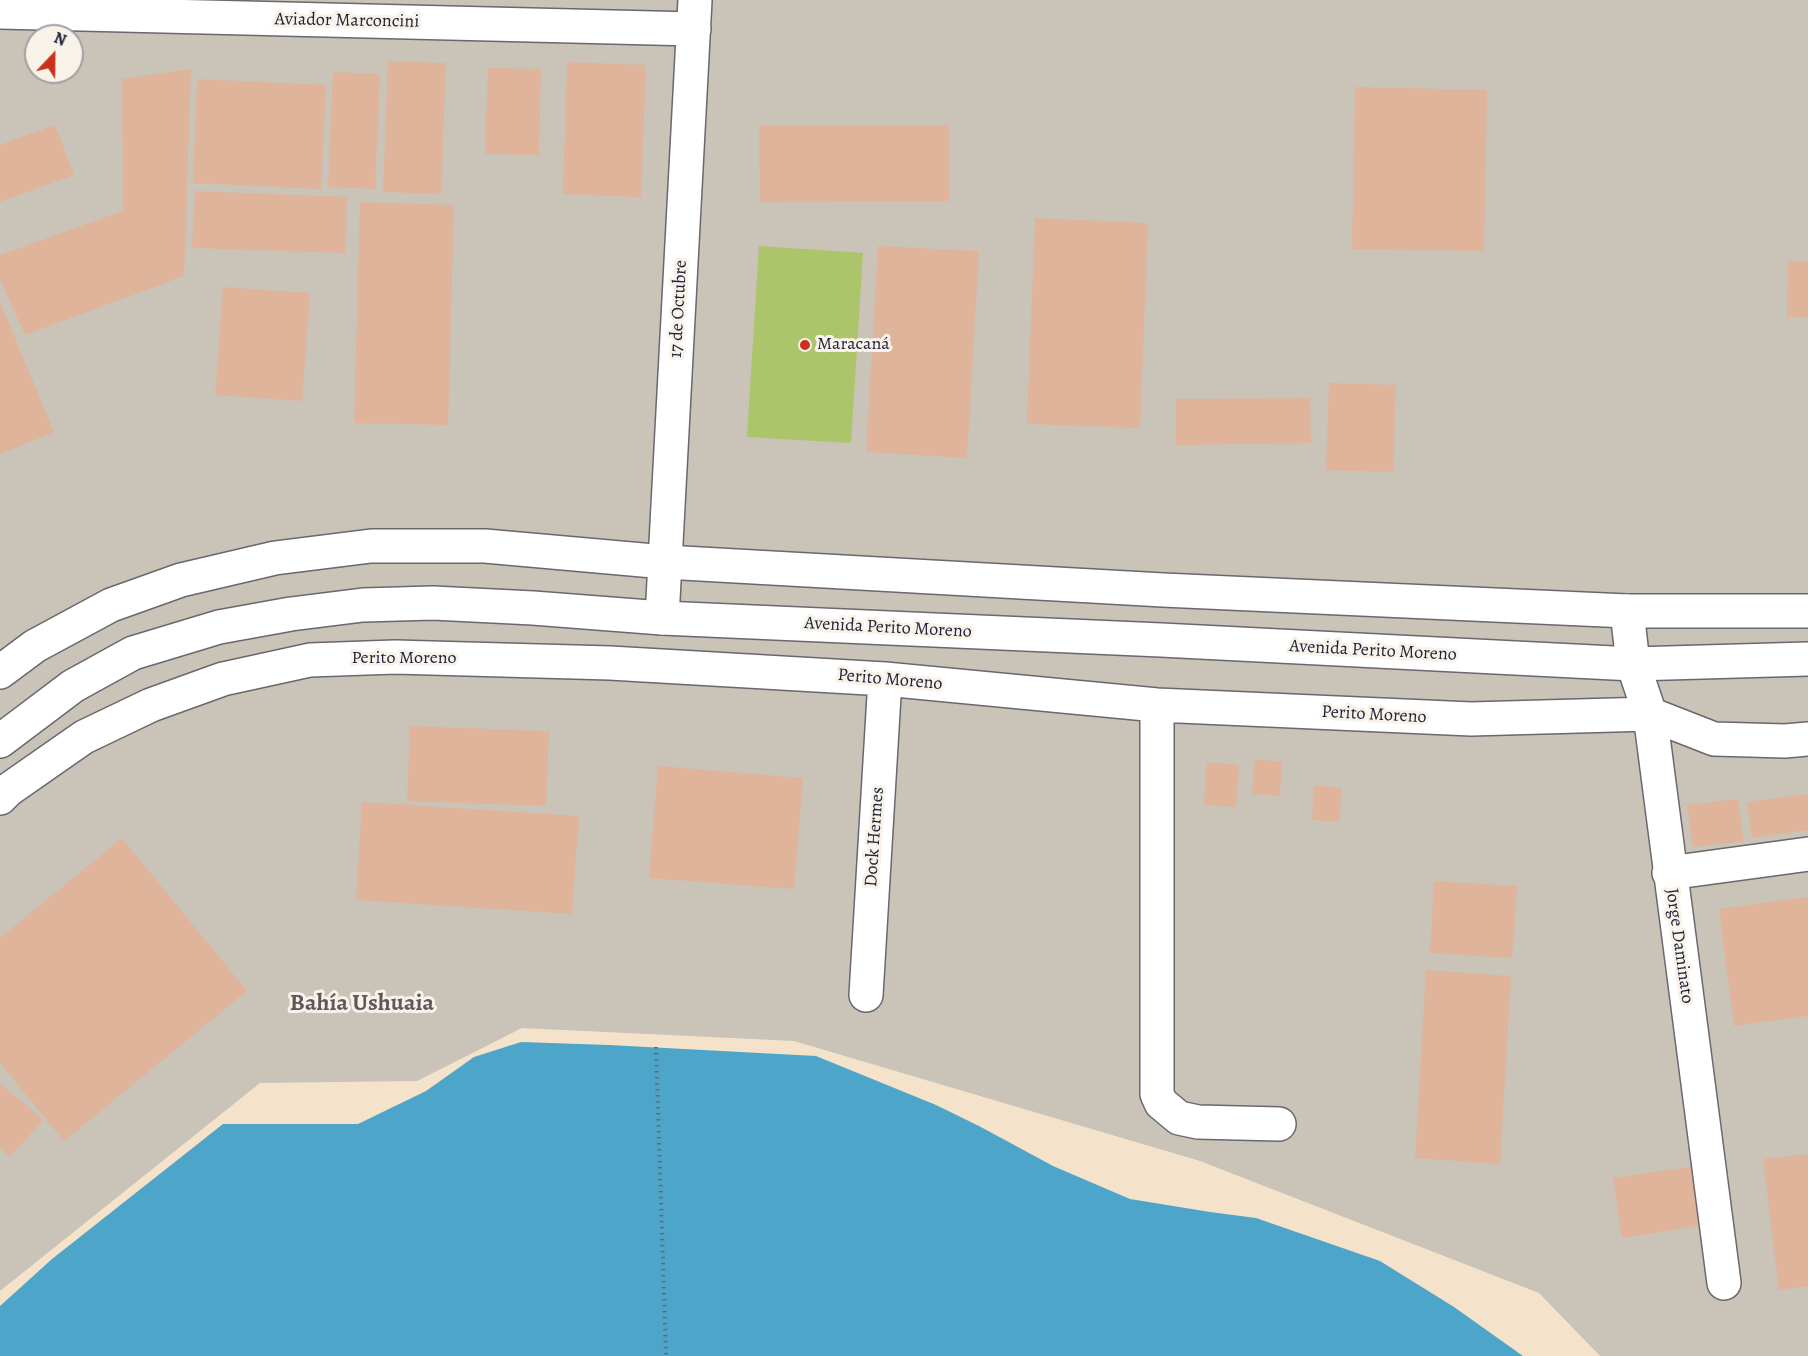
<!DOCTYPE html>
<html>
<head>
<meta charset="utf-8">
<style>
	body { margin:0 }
	#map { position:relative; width:1808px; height:1356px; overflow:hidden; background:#f4e3ca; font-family:Alegreya,serif }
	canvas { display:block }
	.north { position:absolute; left:24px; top:24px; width:60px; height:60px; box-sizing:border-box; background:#f7f3e8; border:2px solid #a29fa3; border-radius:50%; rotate:22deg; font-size:16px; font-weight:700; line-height:24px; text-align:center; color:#22223b }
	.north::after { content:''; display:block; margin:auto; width:21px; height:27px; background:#c8321e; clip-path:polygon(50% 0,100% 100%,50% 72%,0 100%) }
</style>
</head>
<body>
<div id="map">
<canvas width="1808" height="1356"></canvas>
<div class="north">N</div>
</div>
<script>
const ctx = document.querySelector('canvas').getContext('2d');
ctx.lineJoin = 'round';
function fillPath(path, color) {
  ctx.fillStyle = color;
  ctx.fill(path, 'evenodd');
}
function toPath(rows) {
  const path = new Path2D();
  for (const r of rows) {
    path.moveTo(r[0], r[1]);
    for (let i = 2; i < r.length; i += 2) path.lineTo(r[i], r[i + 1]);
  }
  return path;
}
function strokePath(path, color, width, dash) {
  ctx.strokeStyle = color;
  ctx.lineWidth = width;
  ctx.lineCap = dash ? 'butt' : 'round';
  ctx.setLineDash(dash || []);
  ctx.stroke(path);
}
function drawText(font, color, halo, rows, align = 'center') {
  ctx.font = font + ' Alegreya,serif';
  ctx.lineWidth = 6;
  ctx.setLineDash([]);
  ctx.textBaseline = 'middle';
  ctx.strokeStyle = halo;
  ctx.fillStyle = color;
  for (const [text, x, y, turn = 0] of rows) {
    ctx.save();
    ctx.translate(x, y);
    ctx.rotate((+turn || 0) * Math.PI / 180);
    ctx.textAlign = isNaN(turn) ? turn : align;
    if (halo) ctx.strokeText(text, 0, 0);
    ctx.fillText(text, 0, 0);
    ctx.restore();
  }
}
const industrial = toPath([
	[0,0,1808,0,1808,1356,1600,1356,1539,1293,1200,1161,794,1041,522,1028,417,1081,260,1083,0,1291],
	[36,36,72,36,72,72,36,72]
]);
const green = toPath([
	[759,246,863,253,851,443,747,437]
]);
const water = toPath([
	[521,1042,609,1045,816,1056,936,1105,979,1126,1053,1166,1130,1199,1210,1212,1256,1218,1380,1261,1454,1307,1523,1356,0,1356,0,1306,52,1259,223,1124,358,1124,426,1091,474,1057]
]);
const building = toPath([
	[388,61,446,63,441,194,383,192],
	[567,62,646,65,641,197,563,194],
	[488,68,541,69,539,155,485,154],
	[191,69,184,276,25,335,0,279,0,255,123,211,122,79],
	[333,72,380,74,375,189,328,187],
	[197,79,326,85,321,189,193,183],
	[1355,87,1487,90,1484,251,1352,249],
	[55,125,74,175,0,202,0,145],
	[759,125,949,125,949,201,760,202],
	[195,191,347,197,345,253,192,248],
	[360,202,454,205,448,425,354,423],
	[1035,218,1148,223,1140,428,1027,424],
	[878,246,979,251,967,458,866,452],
	[1788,261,1808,262,1808,318,1787,317],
	[223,287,310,293,302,401,215,395],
	[0,302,54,432,0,454],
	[1329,383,1396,385,1393,472,1326,470],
	[1310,398,1311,443,1176,445,1176,399],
	[410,726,549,731,546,806,407,801],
	[1255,759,1282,762,1280,796,1252,794],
	[1207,762,1239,765,1236,807,1204,805],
	[658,766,803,778,794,889,649,878],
	[1314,785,1342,788,1339,822,1312,820],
	[1808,794,1808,830,1752,838,1747,802],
	[1738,799,1744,841,1693,847,1687,805],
	[362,802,579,816,572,914,356,900],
	[122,838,247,991,64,1141,0,1063,0,938],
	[1434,881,1517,886,1512,958,1430,953],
	[1808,897,1808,1016,1734,1026,1719,909],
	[1426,970,1511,976,1500,1164,1415,1158],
	[0,1083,43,1120,10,1157,0,1148],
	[1808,1154,1808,1286,1779,1290,1763,1159],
	[1696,1166,1706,1225,1622,1238,1613,1178]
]);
const path = toPath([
	[656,1047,666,1356]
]);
const minor = toPath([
	[0,12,694,29],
	[1627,611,1633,664,1650,714,1724,1283],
	[662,618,695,0],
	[1157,705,1157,1094,1161,1103,1179,1118,1198,1122,1279,1124],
	[0,798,8,790,84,737,151,705,223,679,310,660,395,657,610,663,885,679,1157,705,1471,719,1650,714,1714,739,1785,741,1808,739],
	[1669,873,1808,854],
	[866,995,885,679]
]);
const major = toPath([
	[0,672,35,646,111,605,181,580,275,558,371,546,485,546,665,562,1163,590,1627,611,1808,611],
	[0,741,73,686,133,653,219,627,291,614,363,605,433,603,533,608,662,618,1161,640,1633,664,1808,659]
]);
const markers = [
	[805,345,6,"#c8321e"]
];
const streetNames = [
	["Aviador Marconcini",347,21,1],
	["17 de Octubre",679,309,-87],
	["Avenida Perito Moreno",888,628,3],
	["Avenida Perito Moreno",1373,651,3],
	["Perito Moreno",404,659],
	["Perito Moreno",890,680,5],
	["Perito Moreno",1374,715,3],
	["Dock Hermes",875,837,-86],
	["Jorge Daminato",1679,946,82]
];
const poiNames = [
	["Maracaná",817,345]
];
const districtNames = [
	["Bahía Ushuaia",362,1004]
];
fillPath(industrial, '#c9c3b8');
fillPath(green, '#acc56a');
fillPath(water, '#4da6ca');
fillPath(building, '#dfb49b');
strokePath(minor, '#6c666d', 36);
strokePath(major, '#6c666d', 36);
strokePath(path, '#6c666d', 4, [1.5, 4.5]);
strokePath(minor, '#fff', 33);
strokePath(major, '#fff', 33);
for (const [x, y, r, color] of markers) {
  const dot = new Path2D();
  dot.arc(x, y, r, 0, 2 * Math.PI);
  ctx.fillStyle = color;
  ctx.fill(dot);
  strokePath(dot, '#f7f3e8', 2);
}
drawText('18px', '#22223b', '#f7f3e8', streetNames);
drawText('18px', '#22223b', '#f7f3e8', poiNames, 'left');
drawText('bold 24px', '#64555d', '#f7f3e8', districtNames);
</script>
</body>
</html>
